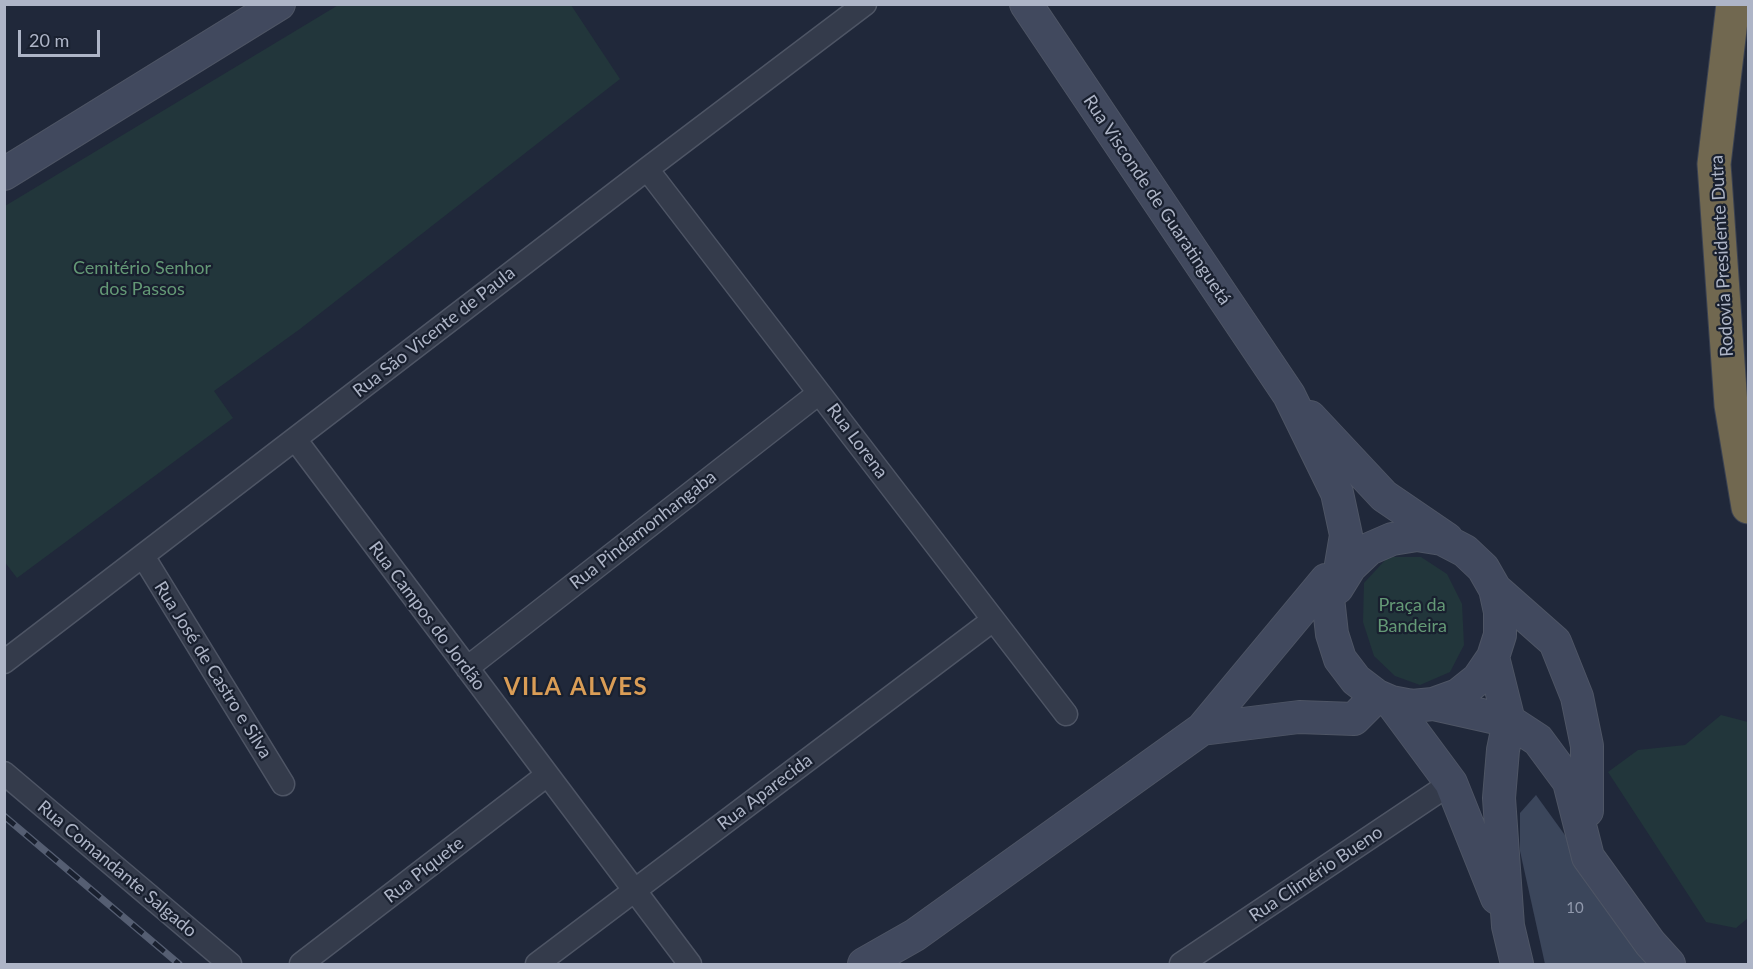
<!DOCTYPE html>
<html>
<head>
<meta charset="utf-8">
<style>
	body { margin:0 }
	#map { position:relative; width:1753px; height:969px; overflow:hidden; background:#20283a; font-family:Lato,sans-serif }
	canvas { display:block }
	.frame { position:absolute; inset:0; border:6px solid #aeb5c7; pointer-events:none }
	.scale { position:absolute; left:18px; top:30px; width:82px; height:27px; box-sizing:border-box; border:3px solid #aeb5c7; border-top:0; padding-left:8px; font-size:18px; line-height:21px; white-space:nowrap; color:#aeb5c7; -webkit-text-stroke:4px #19202f; paint-order:stroke }
</style>
</head>
<body>
<div id="map">
<canvas width="1753" height="969"></canvas>
<div class="frame"></div>
<div class="scale">20 m</div>
</div>
<script>
const ctx = document.querySelector('canvas').getContext('2d');
ctx.lineJoin = 'round';
function fillPath(path, color) {
  ctx.fillStyle = color;
  ctx.fill(path, 'evenodd');
}
function toPath(rows) {
  const path = new Path2D();
  for (const r of rows) {
    path.moveTo(r[0], r[1]);
    for (let i = 2; i < r.length; i += 2) path.lineTo(r[i], r[i + 1]);
  }
  return path;
}
function strokePath(path, color, width, dash) {
  ctx.strokeStyle = color;
  ctx.lineWidth = width;
  ctx.lineCap = dash ? 'butt' : 'round';
  ctx.setLineDash(dash || []);
  ctx.stroke(path);
}
function drawText(font, color, halo, rows, align = 'center') {
  ctx.font = font + ' Lato,sans-serif';
  ctx.lineWidth = 4.5;
  ctx.setLineDash([]);
  ctx.textBaseline = 'middle';
  ctx.strokeStyle = halo;
  ctx.fillStyle = color;
  for (const [text, x, y, turn = 0] of rows) {
    ctx.save();
    ctx.translate(x, y);
    ctx.rotate((+turn || 0) * Math.PI / 180);
    ctx.textAlign = isNaN(turn) ? turn : align;
    if (halo) ctx.strokeText(text, 0, 0);
    ctx.fillText(text, 0, 0);
    ctx.restore();
  }
}
const green = toPath([
	[340,4,571,5,620,79,300,329,214,391,233,418,17,578,4,561,5,206],
	[1388,557,1421,557,1447,574,1462,604,1464,645,1450,672,1420,685,1395,676,1374,656,1363,622,1364,583],
	[1721,715,1748,722,1748,918,1736,928,1706,922,1608,772,1638,750,1685,745]
]);
const building = toPath([
	[1536,795,1658,964,1545,964,1520,851,1520,813]
]);
const street = toPath([
	[647,169,1066,714],
	[295,439,690,964],
	[143,556,283,784],
	[4,662,647,169,865,4],
	[467,668,819,393],
	[4,773,230,964],
	[301,964,547,775],
	[537,964,993,620],
	[1181,964,1451,783]
]);
const secondary = toPath([
	[1026,4,1289,395,1337,493,1346,535,1337,588],
	[4,174,279,4],
	[1310,417,1384,496,1447,539],
	[1417,535,1442,539,1465,551,1483,568,1495,589,1500,612,1500,635,1493,657,1478,679,1458,695,1433,704,1412,706,1391,702,1377,696,1356,680,1340,659,1332,634,1326,580,1337,588,1350,567,1369,549,1392,539,1417,535],
	[1495,589,1555,642,1577,697,1587,746,1587,811],
	[1493,657,1509,721,1503,750,1499,798,1508,926,1517,964],
	[1391,702,1451,783,1497,898],
	[1433,704,1509,721,1538,740,1569,782,1588,857,1650,943,1669,964],
	[1202,729,1299,717,1354,719,1377,696],
	[864,964,915,935,1202,729,1326,580]
]);
const highway = toPath([
	[1733,4,1714,164,1731,405,1748,507]
]);
const rail = toPath([
	[4,816,179,964]
]);
const numberNames = [
	["10",1575,908]
];
const streetNames = [
	["Rua Visconde de Guaratinguetá",1157,200,56],
	["Rodovia Presidente Dutra",1722,256,-93],
	["Rua São Vicente de Paula",434,332,-38],
	["Rua Lorena",857,441,53],
	["Rua Pindamonhangaba",643,530,-38],
	["Rua Campos do Jordão",427,616,53],
	["Rua José de Castro e Silva",213,670,58],
	["Rua Aparecida",765,792,-37],
	["Rua Comandante Salgado",117,869,40],
	["Rua Piquete",424,870,-38],
	["Rua Climério Bueno",1316,874,-34]
];
const parkNames = [
	["Cemitério Senhor",142,268],
	["dos Passos",142,289],
	["Praça da",1412,605],
	["Bandeira",1412,626]
];
const districtNames = [
	["VILA ALVES",576,687]
];
fillPath(green, '#22363b');
fillPath(building, '#3b465b');
strokePath(street, '#4e5565', 25);
strokePath(secondary, '#4e5565', 34);
strokePath(highway, '#3b4252', 35);
strokePath(street, '#343b4b', 22);
strokePath(secondary, '#41495e', 32);
strokePath(highway, '#716850', 33);
strokePath(rail, '#555e72', 7);
strokePath(rail, '#19202f', 4.5, [14]);
drawText('15px', '#9199ac', null, numberNames);
drawText('18px', '#aeb5c7', '#19202f', streetNames);
drawText('18px', '#649976', '#19202f', parkNames);
ctx.letterSpacing = '1.5px';
drawText('bold 24px', '#da9d56', '#19202f', districtNames);
ctx.letterSpacing = '0px';
</script>
</body>
</html>
